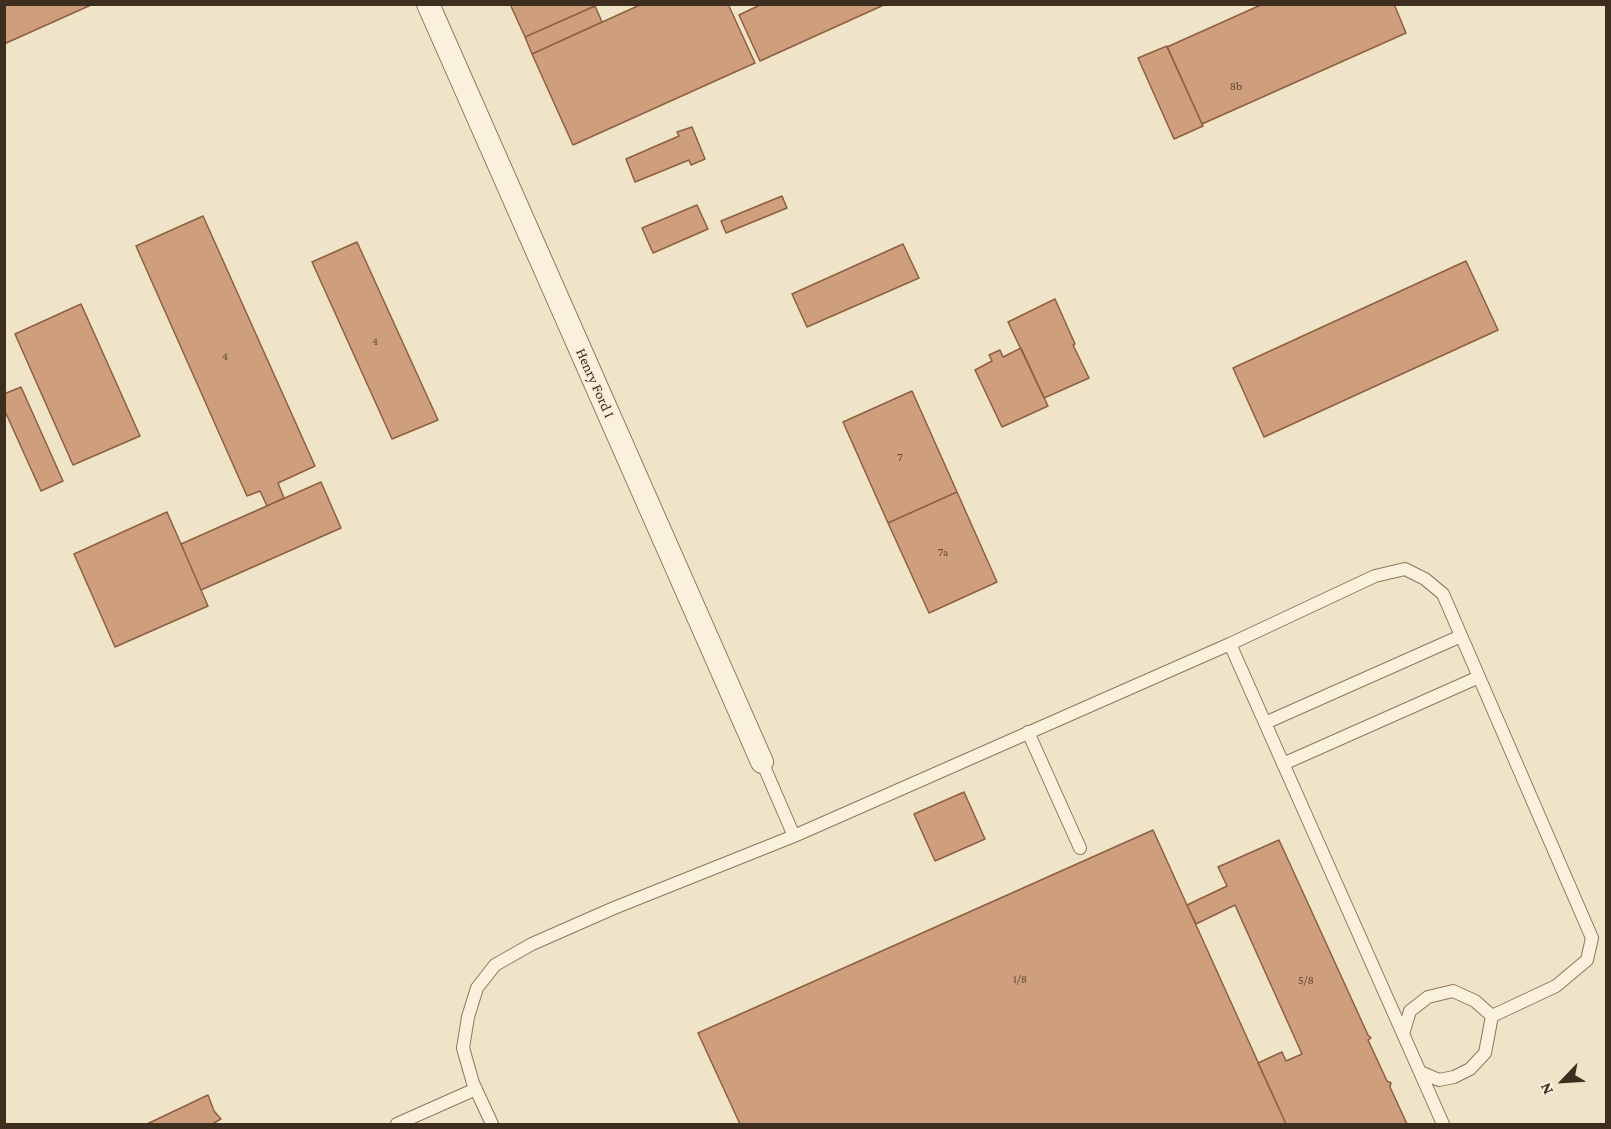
<!DOCTYPE html>
<html>
<head>
<meta charset="utf-8">
<style>
	body { margin:0 }
	#map { position:relative; width:1611px; height:1129px; overflow:hidden; background:#f0e4c8; font-family:"Crimson Pro",serif }
	canvas { display:block }
	.frame { position:absolute; inset:0; border:6px solid #3d2e20; pointer-events:none }
	.north { position:absolute; left:1533px; top:1051px; width:60px; height:60px; -webkit-text-stroke:4px #f7eed8; paint-order:stroke; rotate:245deg; font-size:16px; font-weight:700; line-height:24px; text-align:center; color:#3d2e20 }
	.north::after { content:''; display:block; margin:auto; width:21px; height:27px; background:#3d2e20; clip-path:polygon(50% 0,100% 100%,50% 72%,0 100%) }
</style>
</head>
<body>
<div id="map">
<canvas width="1611" height="1129"></canvas>
<div class="frame"></div>
<div class="north">N</div>
</div>
<script>
const ctx = document.querySelector('canvas').getContext('2d');
ctx.lineJoin = 'round';
function fillPath(path, color) {
  ctx.fillStyle = color;
  ctx.fill(path, 'evenodd');
}
function toPath(rows) {
  const path = new Path2D();
  for (const r of rows) {
    path.moveTo(r[0], r[1]);
    for (let i = 2; i < r.length; i += 2) path.lineTo(r[i], r[i + 1]);
  }
  return path;
}
function strokePath(path, color, width, dash) {
  ctx.strokeStyle = color;
  ctx.lineWidth = width;
  ctx.lineCap = dash ? 'butt' : 'round';
  ctx.setLineDash(dash || []);
  ctx.stroke(path);
}
function drawText(font, color, halo, rows, align = 'center') {
  ctx.font = font + ' "Crimson Pro",serif';
  ctx.lineWidth = 4.5;
  ctx.setLineDash([]);
  ctx.textBaseline = 'middle';
  ctx.strokeStyle = halo;
  ctx.fillStyle = color;
  for (const [text, x, y, turn = 0] of rows) {
    ctx.save();
    ctx.translate(x, y);
    ctx.rotate((+turn || 0) * Math.PI / 180);
    ctx.textAlign = isNaN(turn) ? turn : align;
    if (halo) ctx.strokeText(text, 0, 0);
    ctx.fillText(text, 0, 0);
    ctx.restore();
  }
}
const building = toPath([
	[4,4,91,4,91,5,4,44,4,4],
	[510,4,595,4,595,6,525,37,510,4],
	[642,4,728,4,755,63,573,145,532,54,642,4],
	[762,4,886,4,760,61,739,15,762,4],
	[1263,4,1394,4,1406,33,1202,124,1167,47,1263,4],
	[595,6,602,22,532,54,525,37,595,6],
	[1167,46,1203,126,1174,139,1138,58,1167,46],
	[692,127,705,159,691,165,689,160,635,182,626,159,679,136,677,132,692,127],
	[782,196,787,208,726,233,721,221,782,196],
	[697,205,708,229,653,253,642,228,697,205],
	[203,216,315,466,278,483,284,498,267,506,260,491,247,496,136,246,203,216],
	[357,242,438,420,392,439,312,262,357,242],
	[903,244,919,278,807,327,792,294,903,244],
	[1466,261,1498,330,1264,437,1233,368,1466,261],
	[1055,299,1075,344,1073,345,1089,378,1044,398,1008,322,1055,299],
	[81,304,140,436,73,465,15,334,81,304],
	[1021,348,1048,406,1002,427,975,370,992,361,989,355,1000,350,1003,357,1021,348],
	[21,387,63,481,41,491,4,409,4,394,21,387],
	[912,391,957,492,888,523,843,422,912,391],
	[321,482,341,528,201,590,181,544,321,482],
	[957,492,997,582,929,613,888,523,957,492],
	[167,512,208,606,115,647,74,554,167,512],
	[964,792,985,839,935,861,914,814,964,792],
	[1153,830,1286,1124,740,1124,698,1033,1153,830],
	[1279,840,1368,1035,1371,1038,1368,1040,1387,1081,1391,1083,1390,1087,1407,1124,1286,1124,1258,1063,1282,1052,1286,1061,1302,1054,1235,905,1196,924,1187,905,1227,886,1218,867,1279,840],
	[208,1095,214,1111,221,1119,214,1123,214,1124,147,1124,208,1095]
]);
const service = toPath([
	[1230,644,1375,576,1405,569,1425,579,1443,594,1592,938,1587,960,1556,986,1492,1016,1475,1001,1453,991,1428,997,1410,1011,1403,1034],
	[1265,723,1461,636],
	[1028,732,1080,848],
	[762,762,794,836],
	[1283,764,1479,677],
	[1420,1072,1439,1080,1454,1077,1470,1069,1485,1053,1492,1016],
	[397,1124,476,1089],
	[492,1124,473,1083,463,1048,468,1017,477,988,495,965,532,944,614,908,794,836,1230,644,1443,1124]
]);
const minor = toPath([
	[428,4,762,762]
]);
const numberNames = [
	["8b",1236,86],
	["4",375,341],
	["4",225,356],
	["7",900,457],
	["7a",943,552],
	["1/8",1020,979],
	["5/8",1306,980]
];
const streetNames = [
	["Henry Ford I",595,383,66]
];
fillPath(building, '#cf9f7d');
strokePath(building, '#8d5f41', 1.5);
strokePath(service, '#8d765c', 14);
strokePath(minor, '#8d765c', 24);
strokePath(service, '#faf1dc', 12);
strokePath(minor, '#faf1dc', 22);
drawText('12px', '#624a37', null, numberNames);
drawText('15px', '#3d2e20', '#f7eed8', streetNames);
</script>
</body>
</html>
